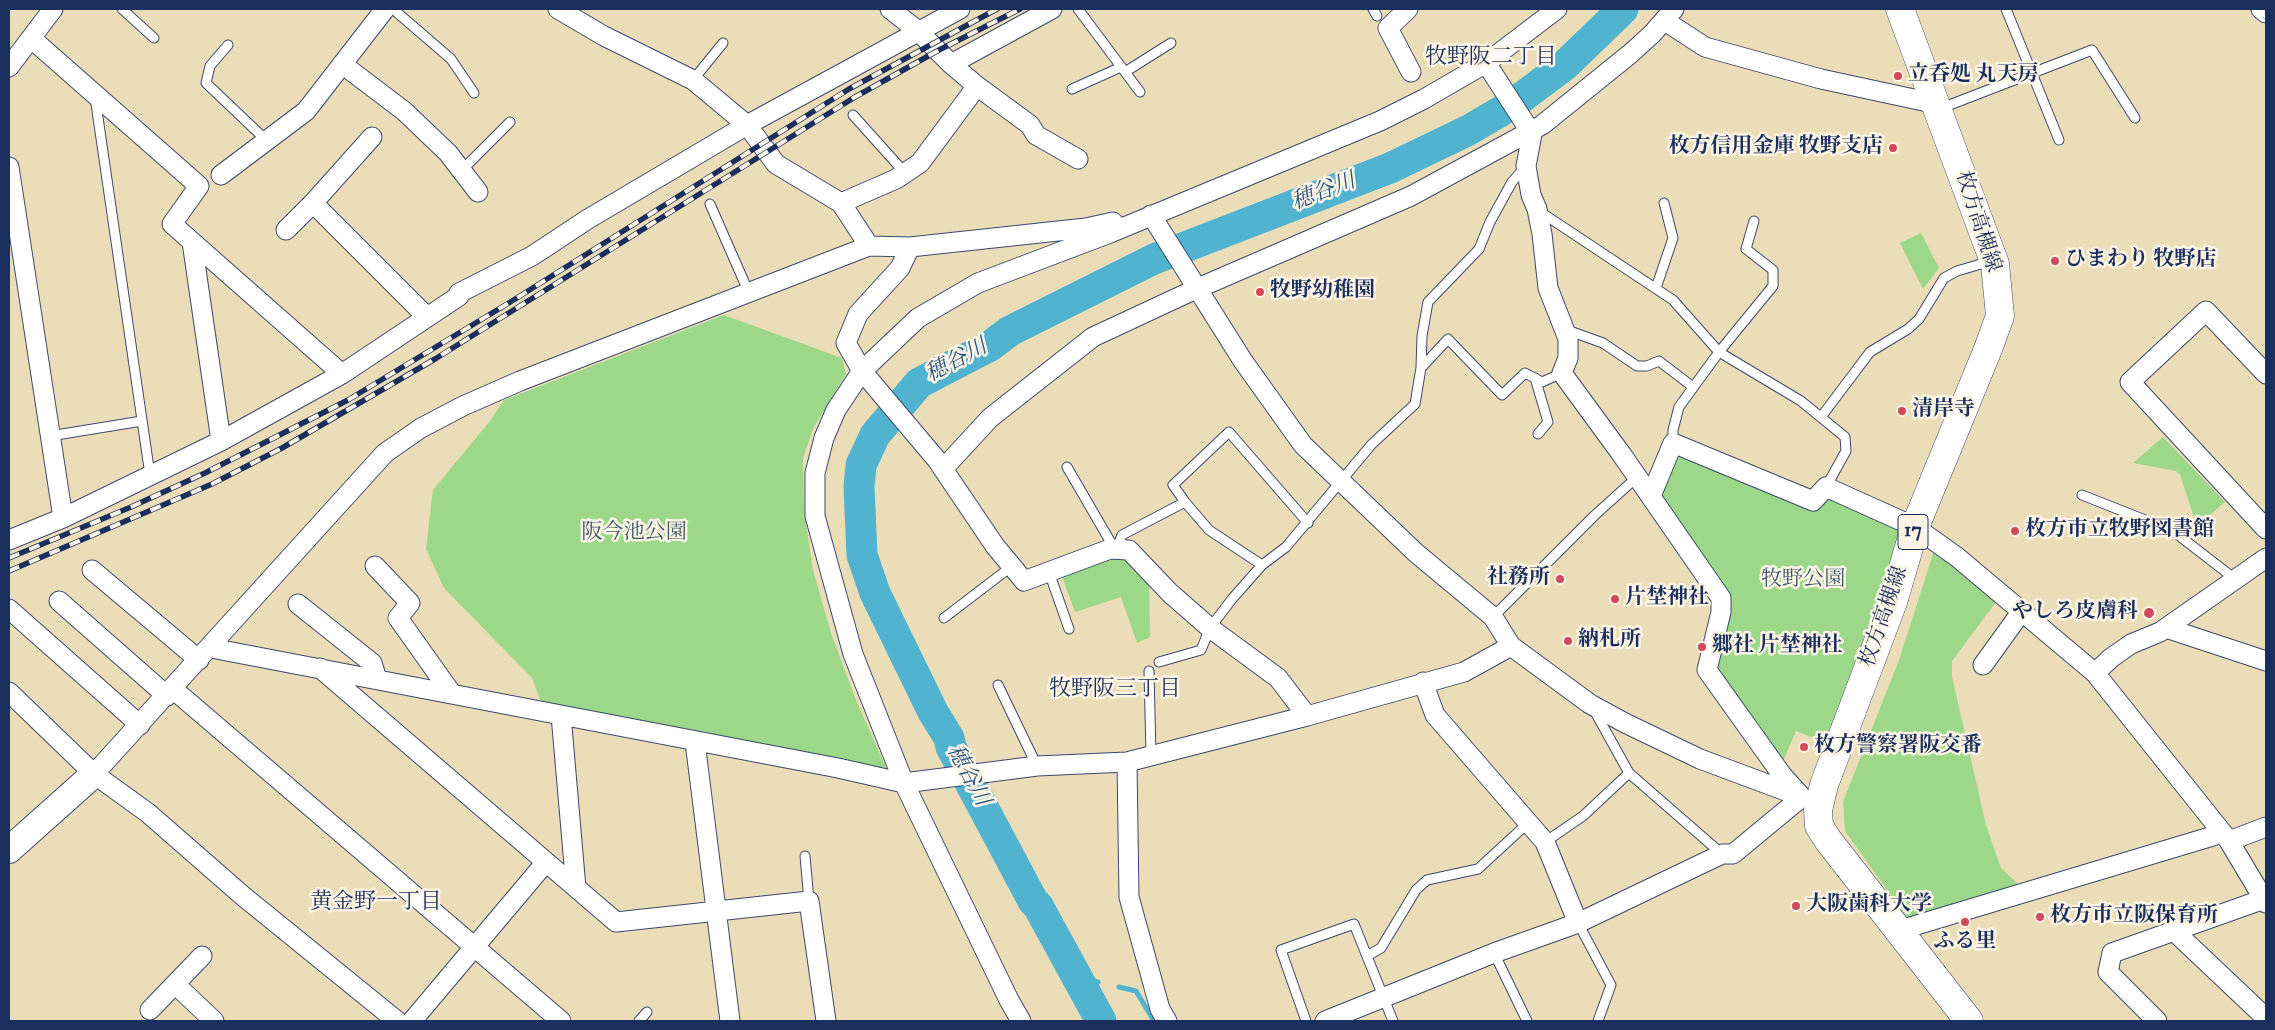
<!DOCTYPE html>
<html>
<head>
<meta charset="utf-8">
<style>
	body { margin:0 }
	#map { position:relative; width:2275px; height:1030px; overflow:hidden; background:#ecddb9; font-family:"IM FELL DW Pica",serif }
	canvas { display:block }
	.frame { position:absolute; inset:0; border:10px solid #1b2f5e; pointer-events:none }
</style>
</head>
<body>
<div id="map">
<canvas width="2275" height="1030"></canvas>
<div class="frame"></div>
</div>
<script>
const ctx = document.querySelector('canvas').getContext('2d');
ctx.lineJoin = 'round';
function fillPath(path, color) {
  ctx.fillStyle = color;
  ctx.fill(path, 'evenodd');
}
function toPath(rows) {
  const path = new Path2D();
  for (const r of rows) {
    path.moveTo(r[0], r[1]);
    for (let i = 2; i < r.length; i += 2) path.lineTo(r[i], r[i + 1]);
  }
  return path;
}
function strokePath(path, color, width, dash) {
  ctx.strokeStyle = color;
  ctx.lineWidth = width;
  ctx.lineCap = dash ? 'butt' : 'round';
  ctx.setLineDash(dash || []);
  ctx.stroke(path);
}
function drawText(font, color, halo, rows, align = 'center') {
  ctx.font = font + ' "IM FELL DW Pica","Noto Serif JP",serif';
  ctx.lineWidth = 5;
  ctx.setLineDash([]);
  ctx.textBaseline = 'middle';
  ctx.strokeStyle = halo;
  ctx.fillStyle = color;
  for (const [text, x, y, turn = 0] of rows) {
    ctx.save();
    ctx.translate(x, y);
    ctx.rotate((+turn || 0) * Math.PI / 180);
    ctx.textAlign = isNaN(turn) ? turn : align;
    if (halo) ctx.strokeText(text, 0, 0);
    ctx.fillText(text, 0, 0);
    ctx.restore();
  }
}
const green = toPath([
	[1921,233,1939,268,1923,289,1900,243],
	[724,315,842,358,846,374,813,429,803,458,804,510,813,570,831,633,856,700,888,772,541,702,532,678,444,588,426,549,433,490,490,421,504,400],
	[2163,437,2225,502,2197,526,2180,475,2176,471,2133,463],
	[1683,453,1832,499,1903,530,1826,743,1796,731,1783,761,1717,674,1717,661,1730,604,1659,491,1673,454],
	[1934,551,1998,599,1952,661,1952,677,1986,825,2001,868,2018,884,1907,918,1845,831,1843,802,1899,660],
	[1124,558,1149,578,1150,637,1137,643,1121,597,1075,612,1062,577,1099,560]
]);
const stream = toPath([
	[1078,977,1098,982],
	[1119,987,1136,991,1154,1021]
]);
const river = toPath([
	[1101,1021,1038,906,1033,901,951,747,949,738,933,712,875,593,862,555,859,487,861,465,875,435,919,383,990,346,1010,331,1154,259,1390,168,1469,130,1513,104,1565,65,1623,9]
]);
const lane = toPath([
	[122,9,154,38],
	[393,9,451,59,474,93],
	[1078,9,1140,92],
	[1373,9,1377,16],
	[2006,9,2059,140],
	[228,45,210,66,206,83,267,141],
	[1125,72,1171,43],
	[693,80,723,43],
	[1072,89,1121,67],
	[95,97,150,475],
	[1939,109,2092,50,2135,118],
	[853,115,905,173],
	[462,170,510,122],
	[710,204,749,293],
	[1539,211,1673,300,1719,352,1801,401,1845,437,1846,451,1826,487],
	[1656,288,1673,238,1664,203],
	[1564,329,1603,343,1637,366,1647,366,1659,361,1693,387],
	[1421,368,1448,339,1502,395,1525,373,1542,382,1562,373],
	[1535,378,1548,422,1538,434],
	[1821,417,1870,352,1908,329,1919,319,1944,278,1957,271,1991,261],
	[50,436,142,421],
	[1673,443,1673,430,1679,407,1719,352,1773,286,1773,270,1746,249,1754,221],
	[1067,467,1114,548],
	[2082,495,2173,531,2235,579],
	[1117,548,1122,535,1185,502],
	[1262,565,1209,530,1185,502,1173,485,1229,432,1308,523],
	[1049,572,1069,629],
	[1493,617,1595,515,1636,478],
	[944,618,1012,566],
	[1159,662,1201,650,1210,628,1232,599,1262,565,1286,547,1371,445,1415,404,1421,368,1422,336,1428,302,1479,249,1490,222,1512,182,1525,167],
	[1149,671,1151,755],
	[998,685,1037,766],
	[1594,710,1629,773,1722,854],
	[1545,842,1583,816,1629,773],
	[805,856,809,901],
	[1578,923,1611,985,1598,1021],
	[1494,953,1527,1021],
	[1367,956,1381,948,1416,890,1427,880,1478,869,1528,823],
	[639,1021,647,1012],
	[1306,1021,1281,950,1354,924,1393,1021]
]);
const street = toPath([
	[558,9,604,36,693,80,747,125,776,164,841,203],
	[890,9,917,30,951,64,977,86,1030,125,1036,135,1078,159],
	[1408,9,1388,28,1411,72],
	[2261,9,2266,13],
	[1665,21,1705,47,1821,79,1937,104],
	[32,39,199,186,172,224,342,374],
	[1486,63,1532,134,1526,166,1531,195,1537,209,1542,234,1548,288,1568,339,1568,358,1562,373,1622,455,1721,598,1721,612,1707,670,1782,775,1800,795],
	[342,64,404,111,448,153,478,192],
	[951,64,1052,9],
	[9,67,53,9],
	[9,167,63,518],
	[221,175,306,111,385,9],
	[313,203,427,317],
	[1151,215,1243,361,1303,445,1416,553,1493,617,1511,646,1590,704,1625,723,1700,759,1802,797],
	[286,230,313,203,372,137],
	[192,242,221,441],
	[869,246,841,203,896,179,920,163,977,86],
	[910,247,900,268,858,314,846,343,862,371,937,460,995,546,1024,581,1110,549,1129,550,1170,593,1210,628,1278,678,1307,716],
	[2266,374,2206,311,2130,382,2266,529],
	[943,469,990,418,1093,337,1196,289,1411,196,1542,125,1630,54,1652,34,1674,9],
	[1651,496,1673,443,1813,501,1826,487,1915,527,1957,557,2095,673,2229,841,2266,903],
	[9,540,63,518,221,441,342,374,459,296,459,293,532,256,588,219,747,125,960,9],
	[375,566,410,603,398,618,452,694],
	[92,570,199,660],
	[59,601,167,696],
	[298,604,372,663,377,679],
	[9,609,140,725],
	[2166,628,2266,661],
	[211,648,838,768,904,783,1037,766,1127,762,1307,716,1464,672,1511,646],
	[1983,665,2022,611],
	[320,668,616,922,809,901,826,1021],
	[2095,673,2111,658,2131,644,2160,632,2266,558],
	[1423,682,1435,715,1545,842,1578,923],
	[173,689,561,1021],
	[9,692,94,774,148,813,243,896,397,1021],
	[561,715,576,888],
	[695,742,730,1021],
	[1127,762,1129,897,1160,1009,1167,1021],
	[94,774,385,453,421,428,463,406,520,381,869,246,910,247,1086,228,1113,222],
	[2229,841,2266,827],
	[1900,930,2223,833],
	[2174,931,2266,1018],
	[175,984,214,1021],
	[150,1010,202,956],
	[412,1021,546,862],
	[1021,1021,1009,1000,904,783,853,654,815,516,815,473,824,438,836,410,862,371,918,318,978,283,1110,233,1380,121,1424,99,1486,63,1557,9],
	[1325,1021,1494,953,1578,923,1722,854,1733,854,1802,797],
	[2157,1021,2108,972,2112,953,2264,899]
]);
const secondary = toPath([
	[9,850,94,774]
]);
const primary = toPath([
	[1900,9,1995,264,2000,316,1988,349,1915,527,1893,602,1824,785,1818,810,1819,826,1828,840,1969,1021]
]);
const rail = toPath([
	[9,558,131,507,205,473,348,400,512,301,849,89,997,9],
	[9,571,212,484,282,448,435,359,855,97,939,50,1020,9]
]);
const markers = [
	[1898,76,5,"#d1495b"],
	[1893,148,5,"#d1495b"],
	[2055,261,5,"#d1495b"],
	[1260,292,5,"#d1495b"],
	[1902,411,5,"#d1495b"],
	[2015,531,5,"#d1495b"],
	[1560,579,5,"#d1495b"],
	[1615,599,5,"#d1495b"],
	[2149,613,6,"#d1495b"],
	[1568,641,5,"#d1495b"],
	[1702,647,5,"#d1495b"],
	[1804,747,5,"#d1495b"],
	[1796,906,5,"#d1495b"],
	[2040,917,5,"#d1495b"],
	[1965,922,5,"#d1495b"]
];
const shields = [
	[1913,532,30]
];
const shieldNames = [
	["17",1913,532]
];
const poiNames = [
	["立呑処 丸天房",1908,76],
	["枚方信用金庫 牧野支店",1883,148,"right"],
	["ひまわり 牧野店",2065,261],
	["牧野幼稚園",1270,292],
	["清岸寺",1912,411],
	["枚方市立牧野図書館",2025,531],
	["社務所",1550,579,"right"],
	["片埜神社",1625,599],
	["やしろ皮膚科",2138,613,"right"],
	["納札所",1578,641],
	["郷社 片埜神社",1712,647],
	["枚方警察署阪交番",1814,747],
	["大阪歯科大学",1806,906],
	["枚方市立阪保育所",2050,917],
	["ふる里",1965,943,"center"]
];
const streetNames = [
	["枚方高槻線",1977,222,72],
	["枚方高槻線",1885,617,-71]
];
const parkNames = [
	["阪今池公園",634,534],
	["牧野公園",1803,581]
];
const neighbourhoodNames = [
	["牧野阪二丁目",1491,58],
	["牧野阪三丁目",1115,690],
	["黄金野一丁目",376,903]
];
const waterNames = [
	["穂谷川",1324,193,-21],
	["穂谷川",957,362,-28],
	["穂谷川",967,776,62]
];
fillPath(green, '#9dd78a');
strokePath(stream, '#50b3cf', 5);
strokePath(river, '#50b3cf', 31);
strokePath(lane, '#3a496c', 11);
strokePath(street, '#3a496c', 21);
strokePath(secondary, '#3a496c', 28);
strokePath(primary, '#3a496c', 29);
strokePath(lane, '#fff', 9);
strokePath(street, '#fff', 19);
strokePath(secondary, '#fff', 26);
strokePath(primary, '#fff', 28);
strokePath(rail, '#1b2f5e', 5.5);
strokePath(rail, '#fcf5e5', 4, [11]);
for (const [x, y, r, color] of markers) {
  const dot = new Path2D();
  dot.arc(x, y, r, 0, 2 * Math.PI);
  ctx.fillStyle = color;
  ctx.fill(dot);
  strokePath(dot, '#fcf5e5', 2);
}
for (const [x, y, w] of shields) {
  const box = new Path2D();
  box.roundRect(x - w / 2, y - 17.5, w, 35, 4);
  ctx.fillStyle = '#fcf5e5';
  ctx.fill(box);
  strokePath(box, '#1b2f5e', 1);
}
drawText('bold 20px', '#1b2f5e', null, shieldNames);
drawText('bold 21px', '#1b2f5e', '#fcf5e5', poiNames, 'left');
drawText('21px', '#1b2f5e', '#fcf5e5', streetNames);
drawText('21px', '#3c5969', '#fcf5e5', parkNames);
drawText('22px', '#1b2f5e', '#fcf5e5', neighbourhoodNames);
drawText('italic 22px', '#2b5780', '#fcf5e5', waterNames);
</script>
</body>
</html>
